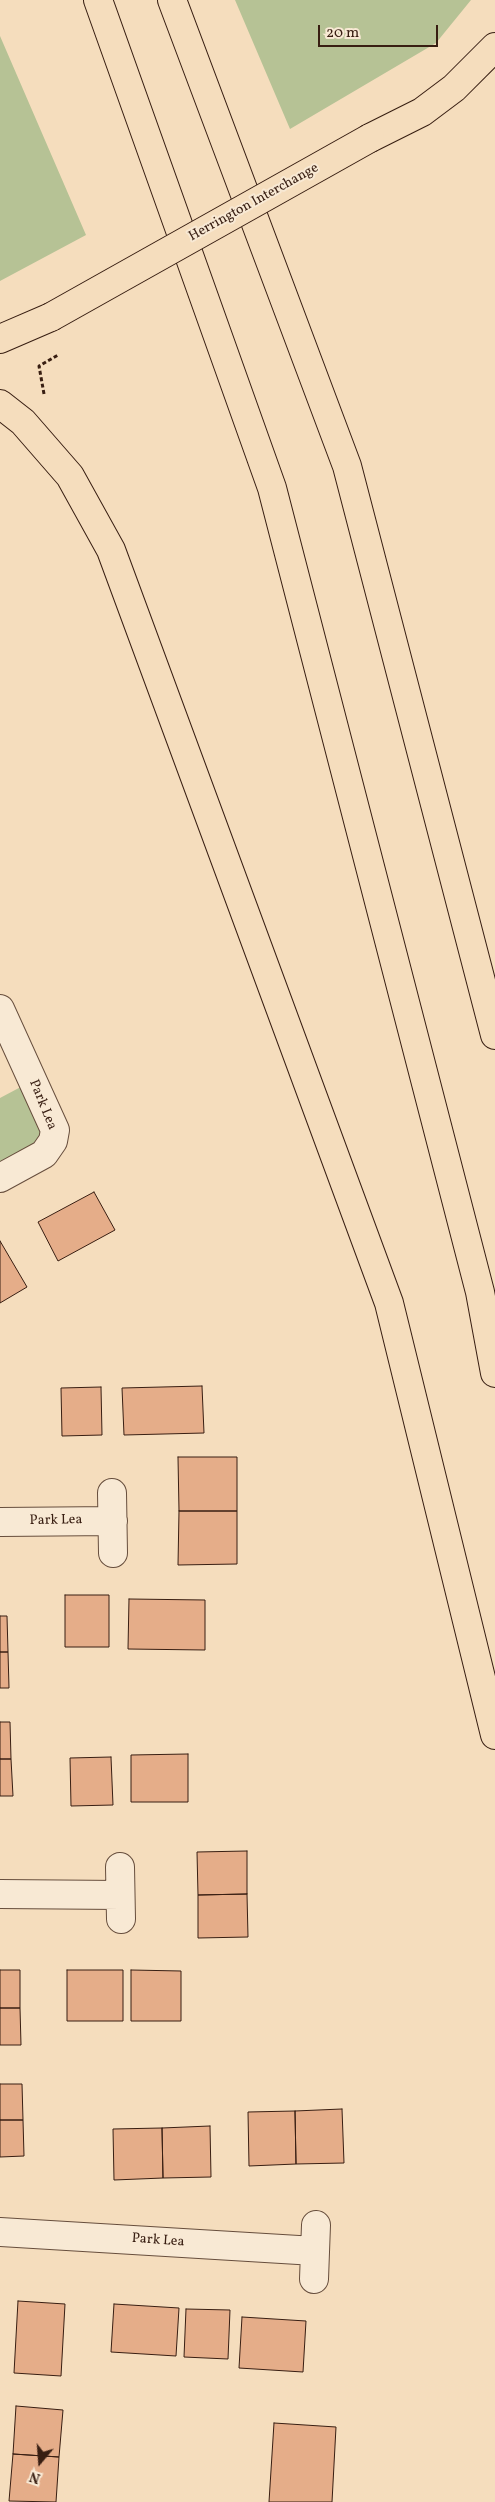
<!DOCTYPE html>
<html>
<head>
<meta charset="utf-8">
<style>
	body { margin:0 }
	#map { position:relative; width:495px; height:2502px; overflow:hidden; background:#f5ddbd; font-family:Vollkorn,serif }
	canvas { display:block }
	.north { position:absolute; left:15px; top:2437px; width:50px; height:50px; -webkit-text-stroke:4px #f8e9d4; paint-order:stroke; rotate:198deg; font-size:14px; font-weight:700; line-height:20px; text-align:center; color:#381e12 }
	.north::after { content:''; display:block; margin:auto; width:18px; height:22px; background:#381e12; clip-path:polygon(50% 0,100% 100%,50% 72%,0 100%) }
	.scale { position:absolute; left:318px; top:25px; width:120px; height:22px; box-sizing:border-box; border:2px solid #381e12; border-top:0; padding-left:6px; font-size:15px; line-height:18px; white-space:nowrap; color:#381e12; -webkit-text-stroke:4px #f8e9d4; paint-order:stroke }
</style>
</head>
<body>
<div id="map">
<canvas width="495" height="2502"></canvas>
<div class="north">N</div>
<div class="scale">20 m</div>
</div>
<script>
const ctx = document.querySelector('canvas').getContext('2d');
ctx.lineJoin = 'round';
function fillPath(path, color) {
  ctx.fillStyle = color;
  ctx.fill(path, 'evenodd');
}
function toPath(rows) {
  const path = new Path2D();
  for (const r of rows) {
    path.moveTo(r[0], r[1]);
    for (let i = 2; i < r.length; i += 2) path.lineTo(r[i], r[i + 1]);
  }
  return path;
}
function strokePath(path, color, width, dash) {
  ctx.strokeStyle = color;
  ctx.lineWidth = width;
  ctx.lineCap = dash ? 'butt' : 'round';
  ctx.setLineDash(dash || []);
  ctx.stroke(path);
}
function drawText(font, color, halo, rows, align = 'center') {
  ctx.font = font + ' Vollkorn,serif';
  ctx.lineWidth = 4;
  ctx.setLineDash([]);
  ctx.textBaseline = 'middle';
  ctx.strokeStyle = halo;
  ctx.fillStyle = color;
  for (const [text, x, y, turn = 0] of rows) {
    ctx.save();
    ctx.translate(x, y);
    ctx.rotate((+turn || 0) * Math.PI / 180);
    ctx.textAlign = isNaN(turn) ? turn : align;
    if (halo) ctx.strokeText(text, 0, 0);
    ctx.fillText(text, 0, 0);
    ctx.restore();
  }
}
const green = toPath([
	[235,0,471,0,436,43,290,129],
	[0,36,86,235,0,281],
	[32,1081,55,1130,0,1178,0,1098]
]);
const building = toPath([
	[94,1192,115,1230,58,1261,38,1222,94,1192],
	[0,1241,27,1287,0,1303,0,1241],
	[202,1386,204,1433,124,1435,122,1388,202,1386],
	[101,1387,102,1435,62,1436,61,1388,101,1387],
	[178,1457,237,1457,237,1511,179,1511,178,1457],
	[179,1511,237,1511,237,1564,178,1565,179,1511],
	[65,1595,109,1595,109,1647,65,1647,65,1595],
	[129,1599,205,1600,205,1650,128,1649,129,1599],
	[0,1616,7,1616,8,1652,0,1652,0,1616],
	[0,1652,8,1652,9,1688,0,1688,0,1652],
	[0,1722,10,1722,11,1759,0,1759,0,1722],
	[188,1754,188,1802,131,1802,131,1755,188,1754],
	[111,1757,113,1805,71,1806,70,1758,111,1757],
	[0,1759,11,1759,13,1796,0,1796,0,1759],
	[247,1851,247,1894,198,1895,197,1852,247,1851],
	[247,1894,248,1937,198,1938,198,1895,247,1894],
	[0,1970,20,1970,20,2008,0,2008,0,1970],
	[67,1970,123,1970,123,2021,67,2021,67,1970],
	[131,1970,181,1971,181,2021,131,2021,131,1970],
	[0,2008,20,2008,21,2045,0,2045,0,2008],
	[0,2084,22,2084,23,2120,0,2120,0,2084],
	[342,2109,344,2163,296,2164,295,2111,342,2109],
	[295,2111,296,2164,249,2166,248,2112,295,2111],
	[0,2120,23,2120,24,2156,0,2157,0,2120],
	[210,2126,211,2177,163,2178,162,2128,210,2126],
	[162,2128,163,2178,114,2180,113,2129,162,2128],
	[18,2301,65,2304,61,2376,14,2373,18,2301],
	[114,2304,179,2308,176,2356,111,2352,114,2304],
	[186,2309,230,2310,228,2359,184,2357,186,2309],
	[242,2317,306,2321,303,2372,239,2368,242,2317],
	[16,2406,63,2410,59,2457,13,2454,16,2406],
	[274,2423,336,2427,332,2502,269,2502,274,2423],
	[13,2454,59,2457,56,2502,9,2501,13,2454]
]);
const path = toPath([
	[44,394,39,366,58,355]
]);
const street = toPath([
	[0,1009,55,1130,53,1141,44,1154,0,1178],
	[112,1493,113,1553],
	[0,1522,113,1521],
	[120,1867,121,1919],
	[0,1894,120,1895],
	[0,2232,315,2251],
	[314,2279,316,2225]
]);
const highway = toPath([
	[98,0,272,488,480,1292,495,1373],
	[172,0,347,466,495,1035],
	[370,138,422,112,454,88,495,47],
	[0,339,51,317],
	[0,404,23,422,70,476,111,550,389,1303,495,1735]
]);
const highwayBridge = toPath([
	[51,317,370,138]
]);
const streetNames = [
	["Herrington Interchange",254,203,-29],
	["Park Lea",42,1105,68],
	["Park Lea",56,1521,-1],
	["Park Lea",158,2241,4]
];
fillPath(green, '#b6c295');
fillPath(building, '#e5ad89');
strokePath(building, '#381e12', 1);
strokePath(street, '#674e3d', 30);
strokePath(highway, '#381e12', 30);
strokePath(path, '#381e12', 3, [4, 2.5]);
strokePath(street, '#f8e9d4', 28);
strokePath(highway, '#f5ddbd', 28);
strokePath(highwayBridge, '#381e12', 30, []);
strokePath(highwayBridge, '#f5ddbd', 28);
drawText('14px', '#381e12', '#f8e9d4', streetNames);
</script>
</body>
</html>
